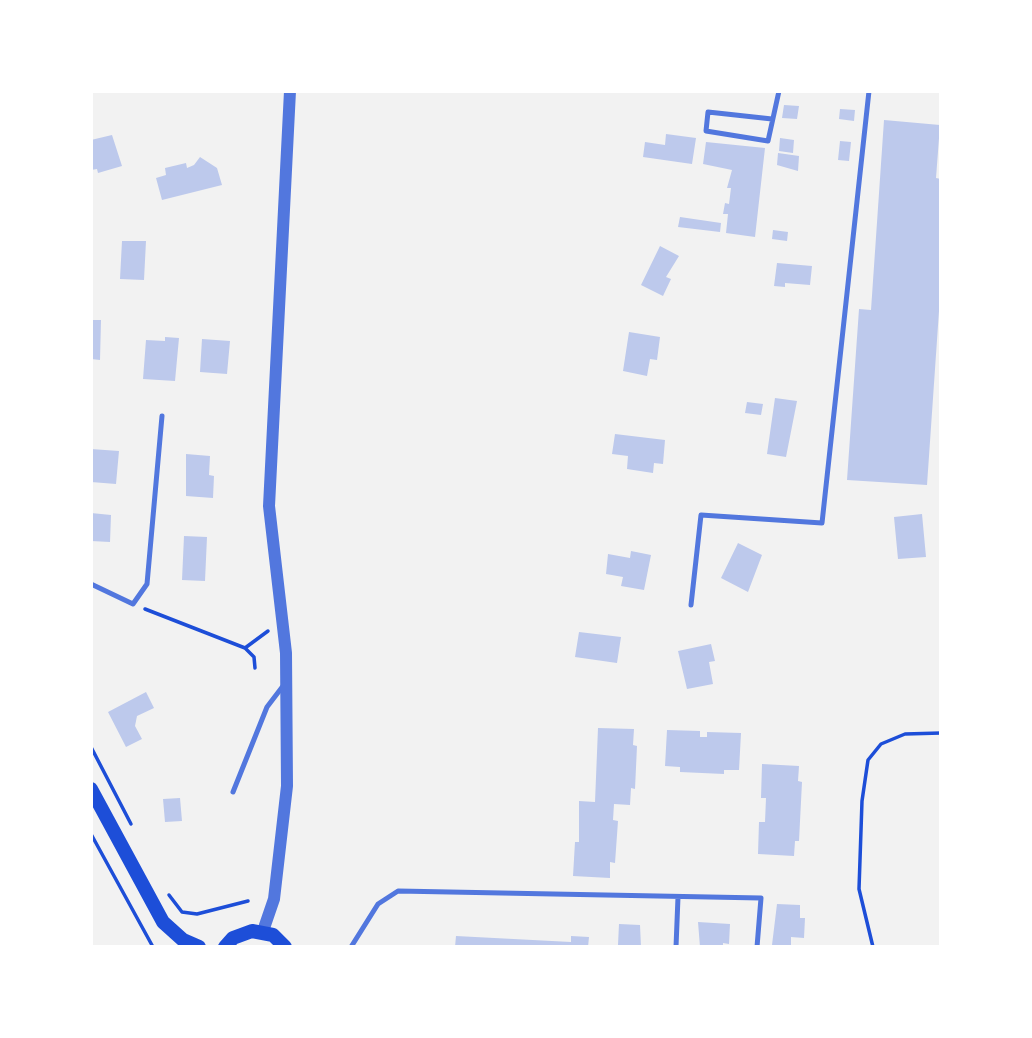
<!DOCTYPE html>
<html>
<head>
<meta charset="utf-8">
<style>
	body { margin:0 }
	#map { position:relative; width:1032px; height:1038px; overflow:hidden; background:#f2f2f2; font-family:"Space Grotesk",sans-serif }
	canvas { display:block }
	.frame { position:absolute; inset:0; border:93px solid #fff; pointer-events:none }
</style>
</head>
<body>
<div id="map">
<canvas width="1032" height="1038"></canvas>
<div class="frame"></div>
</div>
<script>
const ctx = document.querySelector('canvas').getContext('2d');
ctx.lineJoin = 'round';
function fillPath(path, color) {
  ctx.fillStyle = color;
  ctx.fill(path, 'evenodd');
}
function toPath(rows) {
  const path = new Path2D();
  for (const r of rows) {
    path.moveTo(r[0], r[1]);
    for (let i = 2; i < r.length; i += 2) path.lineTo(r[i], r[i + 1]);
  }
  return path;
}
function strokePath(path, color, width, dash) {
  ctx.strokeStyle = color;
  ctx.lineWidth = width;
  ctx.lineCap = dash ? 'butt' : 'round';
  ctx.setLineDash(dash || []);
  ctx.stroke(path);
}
const building = toPath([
	[784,105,799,106,797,119,782,118],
	[840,109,855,110,854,121,839,119],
	[884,120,940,125,936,178,941,179,941,282,927,485,847,480,859,309,871,310],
	[666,134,696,138,692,164,643,157,645,142,665,145],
	[112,135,122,166,98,173,97,169,91,170,91,140],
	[780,138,794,140,793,153,779,151],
	[840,141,851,142,849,161,838,160],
	[706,142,765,148,755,237,726,233,728,214,723,214,725,203,729,204,731,188,727,188,732,170,703,164],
	[778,153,799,156,798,171,777,165],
	[200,157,217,168,222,185,162,200,156,178,166,175,165,168,186,163,187,168,194,165],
	[680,217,721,223,720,232,678,227],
	[773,230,788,232,787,241,772,239],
	[122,241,146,241,144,280,120,279],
	[660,246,679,256,666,277,671,279,663,296,641,285],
	[777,263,812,266,810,285,785,283,785,287,774,286],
	[91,320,101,320,100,360,91,359],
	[629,332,660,337,657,360,650,359,647,376,623,371],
	[165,337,179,338,175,381,143,379,146,340,165,341],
	[202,339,230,341,227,374,200,372],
	[775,398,797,401,786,457,767,454],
	[747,402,763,404,761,415,745,413],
	[615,434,665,440,663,464,654,463,653,473,627,469,628,456,612,454],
	[91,449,119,451,116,484,91,482],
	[186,454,210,456,209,475,214,476,213,498,186,496],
	[91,513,111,515,110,542,91,541],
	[922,514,926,557,898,559,894,517],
	[184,536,207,537,205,581,182,580],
	[738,543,762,555,748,592,721,578],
	[631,551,651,555,644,590,621,586,623,577,606,574,608,554,630,558],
	[579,632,621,637,617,663,575,657],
	[711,644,715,661,709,662,713,684,687,689,678,651],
	[146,692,154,708,137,716,135,726,142,739,126,747,108,712],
	[598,728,634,729,633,745,637,746,635,789,631,788,630,805,614,804,613,820,618,821,615,863,610,862,610,878,573,876,575,842,579,842,579,801,595,802],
	[667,730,700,731,700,737,707,737,707,732,741,733,739,770,724,770,724,774,680,772,680,767,665,766],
	[762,764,799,766,798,781,802,782,799,841,795,841,794,856,758,854,759,822,765,822,766,798,761,798],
	[180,798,182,821,165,822,163,799],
	[777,904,800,905,800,918,805,918,804,938,791,937,791,947,772,945],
	[698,922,730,924,729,944,723,943,723,947,700,947],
	[619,924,640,925,641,947,618,945],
	[456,936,571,942,571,936,589,937,588,947,455,947]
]);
const path = toPath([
	[145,609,245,648,268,631],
	[245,648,254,657,255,668],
	[91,747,131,824],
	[91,834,153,947],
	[169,895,182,912,197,914,248,901],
	[873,947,859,889,862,801,868,760,881,744,905,734,941,733]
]);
const service = toPath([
	[772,119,708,112,706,131,768,141,779,91],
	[91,584,133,604,147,584,162,416],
	[691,605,701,515,822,523,869,91],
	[233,792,267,707,283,686],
	[351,947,378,904,398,891,761,898,757,947],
	[676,947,678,897]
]);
const tertiary = toPath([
	[263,931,274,899,287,786,286,653,269,506,290,91]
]);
const secondary = toPath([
	[91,789,163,922,183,940,199,947],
	[225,947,233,938,252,931,273,935,285,947]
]);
fillPath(building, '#bdc9ec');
strokePath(path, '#1d4ed8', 3.5);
strokePath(service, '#5277de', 5);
strokePath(tertiary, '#5277de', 12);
strokePath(secondary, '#1d4ed8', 14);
</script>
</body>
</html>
